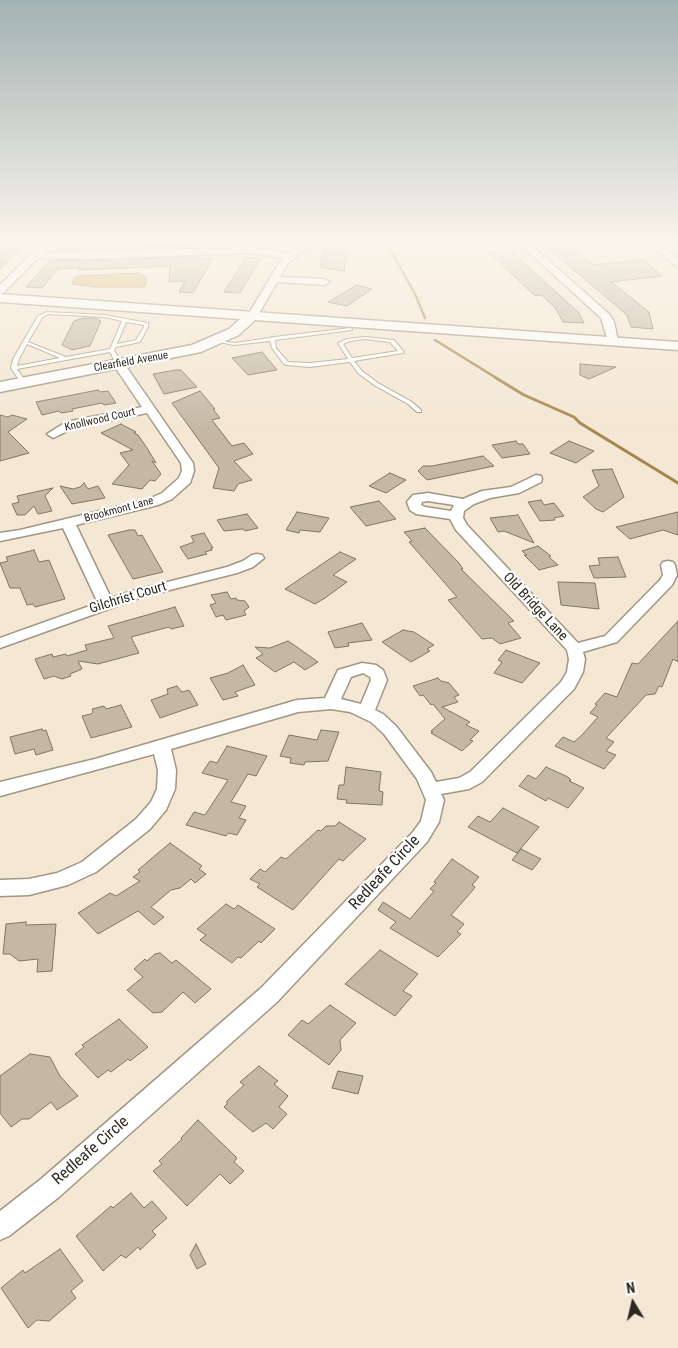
<!DOCTYPE html>
<html>
<head>
<meta charset="utf-8">
<style>
	body { margin:0 }
	#map { position:relative; width:678px; height:1348px; overflow:hidden; background:#f4e7d3; font-family:"Roboto Condensed",sans-serif }
	canvas { display:block }
	.north { position:absolute; left:608px; top:1278px; width:50px; height:50px; -webkit-text-stroke:4px #fff; paint-order:stroke; rotate:351deg; font-size:14px; font-weight:700; line-height:20px; text-align:center; color:#2d2921 }
	.north::after { content:''; display:block; margin:auto; width:18px; height:22px; background:#2d2921; clip-path:polygon(50% 0,100% 100%,50% 72%,0 100%) }
</style>
</head>
<body>
<div id="map">
<canvas width="678" height="1348"></canvas>
<div class="north">N</div>
</div>
<script>
const ctx = document.querySelector('canvas').getContext('2d');
ctx.lineJoin = 'round';
function fillPath(path, color) {
  ctx.fillStyle = color;
  ctx.fill(path, 'evenodd');
}
function toPath(rows) {
  const path = new Path2D();
  for (const r of rows) {
    path.moveTo(r[0], r[1]);
    for (let i = 2; i < r.length; i += 2) path.lineTo(r[i], r[i + 1]);
  }
  return path;
}
function strokePath(path, color, width, dash) {
  ctx.strokeStyle = color;
  ctx.lineWidth = width;
  ctx.lineCap = dash ? 'butt' : 'round';
  ctx.setLineDash(dash || []);
  ctx.stroke(path);
}
function drawText(font, color, halo, rows, align = 'center') {
  ctx.font = font + ' "Roboto Condensed",sans-serif';
  ctx.lineWidth = 4.5;
  ctx.setLineDash([]);
  ctx.textBaseline = 'middle';
  ctx.strokeStyle = halo;
  ctx.fillStyle = color;
  for (const [text, x, y, turn = 0] of rows) {
    ctx.save();
    ctx.translate(x, y);
    ctx.rotate((+turn || 0) * Math.PI / 180);
    ctx.textAlign = isNaN(turn) ? turn : align;
    if (halo) ctx.strokeText(text, 0, 0);
    ctx.fillText(text, 0, 0);
    ctx.restore();
  }
}
const water = toPath([
	[139,273,146,277,147,282,144,287,97,287,72,284,74,278,79,276,139,273]
]);
const streamFar1 = toPath([
	[387,244,415,294,425,318],
	[435,340,498,379]
]);
const stream = toPath([
	[496,378,524,395,574,417,580,423,678,483]
]);
const building = toPath([
	[8,244,24,244,0,269,0,252,8,244],
	[65,244,196,244,196,247,59,250,65,244],
	[564,247,568,250,573,249,594,265,644,259,662,276,611,282,649,312,653,329,631,327,627,315,549,249,564,247],
	[324,249,347,250,344,271,320,267,324,249],
	[489,252,512,252,579,313,584,323,563,322,556,309,543,296,534,295,489,252],
	[196,257,196,259,213,258,193,293,179,292,185,281,169,282,170,266,78,270,79,268,58,269,42,288,26,287,50,260,87,261,196,257],
	[246,257,261,258,240,293,224,292,246,257],
	[357,285,372,289,347,306,328,302,357,285],
	[84,318,95,318,101,321,90,346,72,350,62,345,74,321,84,318],
	[262,352,277,370,248,375,232,358,262,352],
	[580,364,616,367,589,379,580,375,580,364],
	[176,370,181,370,197,387,164,394,153,374,176,370],
	[98,390,100,392,108,391,116,403,104,405,102,403,72,409,73,411,61,413,59,411,42,415,36,402,98,390],
	[200,391,215,409,213,409,220,418,212,420,232,446,244,443,253,454,234,461,252,480,238,484,234,491,213,488,219,468,172,403,200,391],
	[0,415,8,417,12,415,27,419,8,432,29,453,0,461,0,415],
	[121,424,136,432,134,433,138,435,147,448,156,463,152,461,161,474,155,481,150,480,142,489,112,484,129,465,120,453,133,450,101,433,121,424],
	[516,441,518,444,523,444,530,454,502,458,492,445,516,441],
	[569,441,594,451,576,463,550,453,569,441],
	[483,456,494,466,427,480,418,471,423,466,432,466,483,456],
	[612,469,624,497,603,512,596,509,583,497,599,486,592,470,612,469],
	[390,473,406,480,386,493,369,486,390,473],
	[84,483,88,489,98,486,105,498,72,504,60,486,73,489,80,487,84,483],
	[53,488,45,496,52,511,38,514,34,506,25,515,17,515,12,504,19,502,17,496,53,488],
	[541,500,544,505,554,503,564,516,554,518,555,520,540,521,528,502,541,500],
	[379,501,396,519,366,526,350,507,379,501],
	[297,512,329,518,320,532,300,530,299,533,286,530,297,512],
	[678,512,678,535,663,530,630,539,616,527,678,512],
	[247,514,258,528,245,531,243,529,224,531,217,520,247,514],
	[518,515,534,543,504,531,498,532,490,518,518,515],
	[425,528,459,563,463,569,461,569,514,621,508,623,521,638,500,644,492,638,482,639,448,600,457,597,409,542,412,541,404,532,425,528],
	[129,530,135,530,138,536,142,535,163,572,133,579,108,535,129,530],
	[204,533,213,548,211,548,212,550,205,552,207,554,188,559,180,547,194,542,191,536,204,533],
	[538,546,551,556,549,557,558,565,539,570,524,555,527,555,522,551,538,546],
	[34,550,39,562,49,560,65,599,35,607,33,604,27,605,20,588,10,588,0,563,8,561,6,557,34,550],
	[340,552,356,559,333,575,347,582,325,598,315,604,285,589,340,552],
	[618,557,626,577,594,578,589,566,600,565,598,558,618,557],
	[558,582,595,583,599,609,561,605,558,582],
	[227,592,231,599,236,598,237,600,245,601,249,607,244,611,246,615,226,620,223,615,216,617,210,605,216,603,211,595,227,592],
	[175,607,184,626,171,629,169,627,131,637,139,653,98,664,78,661,82,669,70,674,71,676,62,679,54,676,44,679,35,659,52,654,53,657,66,654,67,656,87,650,85,645,114,638,108,626,175,607],
	[678,621,678,662,673,659,662,687,659,686,655,694,646,695,606,738,614,742,606,751,616,755,604,769,555,746,563,737,574,742,582,735,598,717,590,713,597,705,595,704,605,693,617,697,632,663,638,664,678,621],
	[362,623,372,640,348,643,349,646,335,648,328,632,362,623],
	[403,630,414,632,434,645,427,649,430,651,411,662,382,642,403,630],
	[288,641,294,645,318,662,305,670,294,662,275,672,256,658,263,654,255,647,270,648,288,641],
	[506,650,540,663,522,683,494,673,502,662,498,660,506,650],
	[243,665,255,685,235,692,238,696,223,700,210,678,228,673,243,665],
	[438,678,441,681,449,683,459,695,454,697,458,702,442,707,470,722,466,725,479,731,470,740,473,741,462,751,431,733,433,732,431,731,445,719,433,704,431,705,423,695,420,696,413,686,438,678],
	[177,686,182,692,189,690,198,705,160,718,151,700,168,694,167,689,177,686],
	[121,705,132,727,91,738,82,716,91,714,93,712,92,709,104,706,106,709,121,705],
	[42,729,43,731,46,730,53,750,36,755,34,749,15,754,10,737,42,729],
	[321,730,339,732,328,761,305,762,304,765,290,763,291,758,280,756,289,735,317,740,321,730],
	[227,746,267,756,256,776,248,774,231,802,246,806,239,818,246,820,237,835,228,833,226,836,186,825,194,812,205,815,228,780,202,773,210,761,217,763,227,746],
	[346,767,381,772,379,791,383,792,382,805,346,803,347,800,337,799,339,785,344,785,346,767],
	[546,767,568,777,571,780,569,781,584,788,568,808,548,798,546,801,519,786,528,775,536,779,546,767],
	[503,808,539,827,517,853,468,827,478,816,490,822,503,808],
	[339,822,366,839,343,861,339,859,293,910,257,887,260,884,250,879,260,869,265,872,281,857,286,859,318,830,321,831,326,826,335,826,339,822],
	[170,843,202,866,199,869,206,874,195,883,191,879,180,888,171,890,151,907,164,917,154,925,138,911,98,934,78,913,110,893,116,896,140,881,133,877,140,872,138,870,170,843],
	[521,849,541,859,532,870,512,860,521,849],
	[452,859,479,877,472,885,475,887,473,890,451,915,464,924,457,932,461,934,438,957,390,928,396,922,378,910,383,902,410,919,434,891,430,889,436,883,434,882,452,859],
	[226,904,234,909,238,905,275,929,261,943,259,941,241,958,238,957,232,963,200,940,206,935,197,929,226,904],
	[26,922,26,925,56,924,52,971,37,972,38,959,19,961,10,954,3,954,6,924,26,922],
	[380,950,418,974,403,991,412,996,395,1016,345,984,380,950],
	[160,953,172,963,176,960,211,989,195,1003,183,992,162,1012,153,1013,127,990,143,977,134,969,145,959,147,961,155,954,160,953],
	[330,1005,356,1023,340,1040,341,1050,329,1065,288,1035,302,1020,308,1024,330,1005],
	[119,1019,148,1047,130,1061,128,1059,111,1072,108,1070,98,1078,75,1054,84,1047,82,1045,119,1019],
	[30,1054,50,1057,60,1076,78,1096,57,1110,51,1102,29,1119,22,1119,11,1127,0,1113,0,1076,30,1054],
	[259,1066,278,1081,274,1084,288,1096,279,1107,287,1114,273,1129,266,1123,253,1132,224,1107,227,1104,227,1101,244,1085,240,1082,259,1066],
	[338,1071,363,1076,358,1094,332,1088,338,1071],
	[198,1120,237,1158,234,1162,244,1171,230,1184,220,1174,187,1206,153,1171,162,1164,159,1161,182,1139,181,1138,198,1120],
	[131,1193,144,1208,152,1201,167,1218,152,1231,156,1235,140,1250,138,1247,126,1258,121,1255,103,1271,76,1236,111,1206,113,1208,131,1193],
	[196,1244,206,1264,197,1269,190,1255,196,1244],
	[60,1249,83,1281,71,1291,76,1298,49,1321,37,1320,28,1328,1,1288,23,1270,25,1273,60,1249]
]);
const lane = toPath([
	[47,312,105,315,148,323,148,327,140,342,116,347,114,350,122,364,121,365,117,365,110,352,17,369,26,382,21,383,11,368,13,359,38,316,47,312],
	[48,314,105,317,122,321,110,349,66,357,28,342,42,318,48,314],
	[126,322,144,325,144,327,136,340,117,344,126,322],
	[27,344,60,358,17,366,19,359,27,344],
	[350,328,352,329,352,330,275,340,276,348,288,362,310,363,348,359,338,343,347,339,365,337,394,340,404,352,403,353,354,361,362,371,378,383,412,402,421,410,421,412,417,412,408,404,374,385,358,373,350,362,310,367,286,365,284,364,272,348,270,341,234,345,215,341,217,340,234,343,270,338,272,337,274,337,350,328],
	[365,339,390,342,398,351,352,358,343,344,350,341,365,339]
]);
const street = toPath([
	[43,244,48,247,43,252,87,253,250,247,289,253,301,244,312,244,288,263,280,277,325,279,330,282,325,285,277,282,258,315,253,318,248,315,282,258,250,253,87,259,38,258,3,293,0,294,0,285,40,245,43,244],
	[520,244,530,244,609,314,614,322,618,341,617,343,613,344,608,341,601,318,520,244],
	[648,244,659,244,678,259,678,267,648,244],
	[119,361,123,362,193,463,194,471,190,483,172,499,158,505,76,525,111,598,132,591,227,567,243,561,252,555,257,554,262,555,264,558,253,567,237,573,142,597,0,648,0,638,98,603,63,528,0,541,0,533,20,530,149,499,162,493,179,478,182,471,181,463,147,413,74,428,53,438,47,434,66,422,142,407,113,364,119,361],
	[536,475,541,476,542,479,541,482,519,493,490,498,474,504,464,511,463,518,467,525,578,643,605,636,660,580,663,575,661,565,663,562,668,561,673,562,675,565,677,575,672,585,617,642,583,652,585,659,583,672,574,689,482,782,469,789,441,794,444,800,439,822,427,842,277,1002,59,1197,9,1236,0,1240,0,1211,41,1179,261,988,413,832,421,821,426,800,417,779,384,734,371,722,350,712,331,709,298,712,171,749,176,770,175,789,166,810,150,829,96,872,68,885,29,895,0,896,0,880,29,879,57,873,82,862,136,819,151,802,157,789,158,770,154,754,0,796,0,782,95,759,297,700,325,698,338,670,362,663,376,665,383,670,387,680,375,710,383,714,396,726,431,772,436,782,459,778,470,772,561,682,567,672,569,659,567,650,456,530,450,519,416,514,410,510,407,502,413,495,428,493,463,499,482,491,511,487,536,475],
	[428,501,454,505,451,511,425,507,421,505,422,502,428,501],
	[363,673,370,677,371,680,361,704,341,699,351,677,363,673]
]);
const secondary = toPath([
	[0,294,678,342,678,350,255,320,239,335,201,352,0,392,0,382,192,345,229,329,240,319,0,302,0,294]
]);
const farStreetnames = [
	["Clearfield Avenue",131,362,-10],
	["Knollwood Court",100,420,-13],
	["Brookmont Lane",119,510,-15]
];
const streetNames = [
	["Gilchrist Court",128,598,-17],
	["Old Bridge Lane",535,607,47]
];
const nearStreetnames = [
	["Redleafe Circle",385,873,-47],
	["Redleafe Circle",91,1151,-41]
];
fillPath(water, '#d9ae60');
strokePath(water, '#a5864d', 1);
strokePath(streamFar1, '#a5864d', 2.5);
strokePath(stream, '#a5864d', 3);
fillPath(building, '#c4b8a4');
strokePath(building, '#807563', 1);
strokePath(lane, '#a19683', 2);
strokePath(street, '#a19683', 3);
strokePath(secondary, '#a19683', 3);
fillPath(lane, '#fff');
fillPath(street, '#fff');
fillPath(secondary, '#fff');
const sky = ctx.createLinearGradient(0, 0, 0, 433);
sky.addColorStop(0, '#a2b2b2');
sky.addColorStop(0.56, '#faf4eb');
sky.addColorStop(1, '#faf4eb00');
ctx.fillStyle = sky;
ctx.fillRect(0, 0, 678, 433);
drawText('11px', '#2d2921', '#fff', farStreetnames);
drawText('14px', '#2d2921', '#fff', streetNames);
drawText('16px', '#2d2921', '#fff', nearStreetnames);
</script>
</body>
</html>
